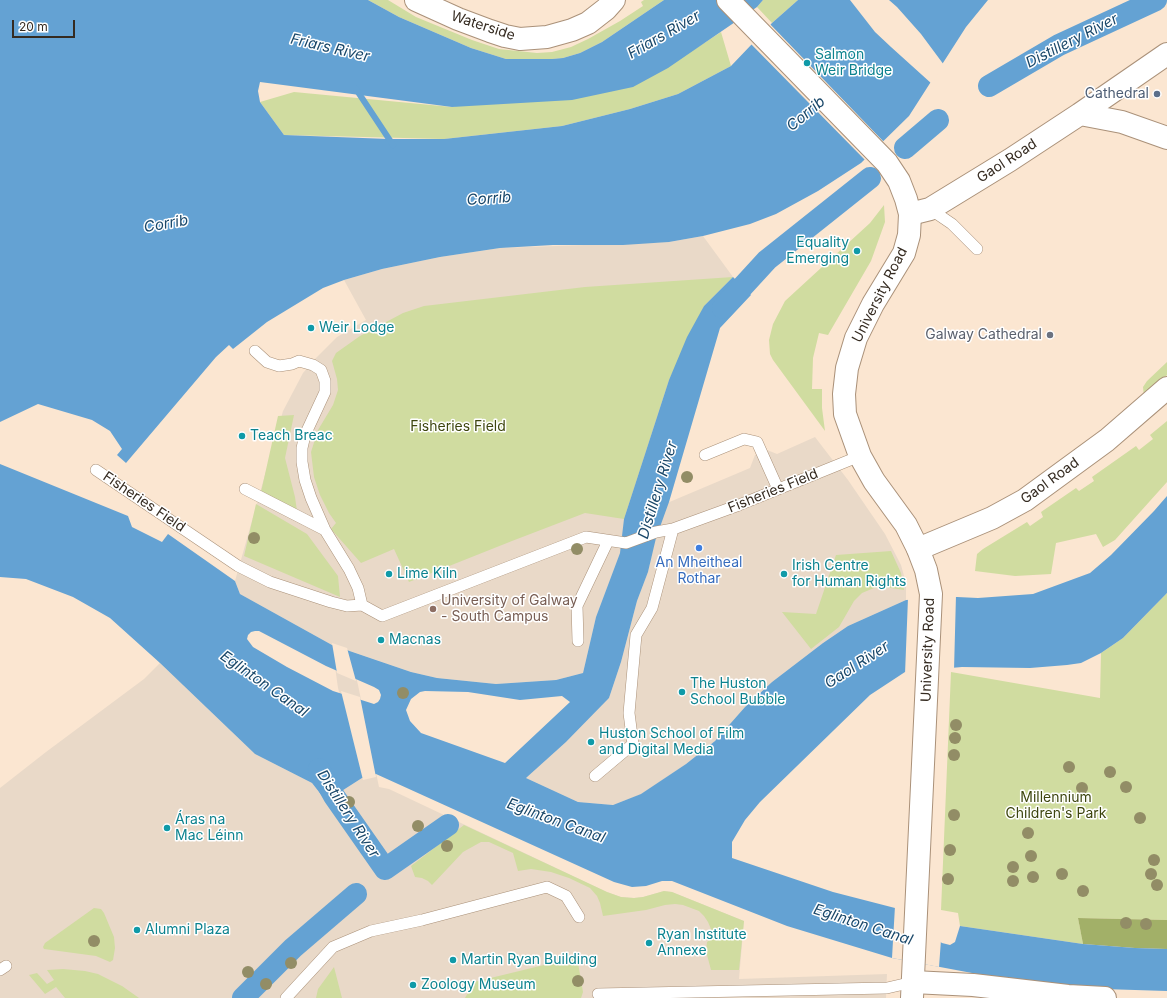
<!DOCTYPE html>
<html>
<head>
<meta charset="utf-8">
<style>
	body { margin:0 }
	#map { position:relative; width:1167px; height:998px; overflow:hidden; background:#fbe6d1; font-family:Inter,sans-serif }
	canvas { display:block }
	.scale { position:absolute; left:12px; top:20px; width:63px; height:18px; box-sizing:border-box; border:2px solid #352b21; border-top:0; padding-left:5px; font-size:12px; line-height:14px; white-space:nowrap; color:#352b21; -webkit-text-stroke:3px #fff; paint-order:stroke }
</style>
</head>
<body>
<div id="map">
<canvas width="1167" height="998"></canvas>
<div class="scale">20 m</div>
</div>
<script>
const ctx = document.querySelector('canvas').getContext('2d');
ctx.lineJoin = 'round';
function fillPath(path, color) {
  ctx.fillStyle = color;
  ctx.fill(path, 'evenodd');
}
function toPath(rows) {
  const path = new Path2D();
  for (const r of rows) {
    path.moveTo(r[0], r[1]);
    for (let i = 2; i < r.length; i += 2) path.lineTo(r[i], r[i + 1]);
  }
  return path;
}
function strokePath(path, color, width, dash) {
  ctx.strokeStyle = color;
  ctx.lineWidth = width;
  ctx.lineCap = dash ? 'butt' : 'round';
  ctx.setLineDash(dash || []);
  ctx.stroke(path);
}
function drawText(font, color, halo, rows, align = 'center') {
  ctx.font = font + ' Inter,sans-serif';
  ctx.lineWidth = 3;
  ctx.setLineDash([]);
  ctx.textBaseline = 'middle';
  ctx.strokeStyle = halo;
  ctx.fillStyle = color;
  for (const [text, x, y, turn = 0] of rows) {
    ctx.save();
    ctx.translate(x, y);
    ctx.rotate((+turn || 0) * Math.PI / 180);
    ctx.textAlign = isNaN(turn) ? turn : align;
    if (halo) ctx.strokeText(text, 0, 0);
    ctx.fillText(text, 0, 0);
    ctx.restore();
  }
}
const education = toPath([
	[703,236,733,277,704,306,634,517,750,468,755,455,767,450,777,454,815,437,848,480,885,534,901,565,906,583,906,600,848,626,823,643,772,682,745,707,715,741,686,764,642,794,613,805,578,802,526,778,566,742,609,698,621,662,637,601,648,572,655,539,620,553,596,617,583,673,556,680,496,684,437,678,411,672,350,651,358,685,379,787,389,789,607,892,621,897,634,898,643,897,664,891,672,892,744,921,739,979,887,974,886,998,0,998,0,788,46,752,144,679,160,663,255,754,312,783,326,801,362,778,338,688,332,645,240,594,235,581,283,411,303,373,316,358,337,337,366,320,344,280,382,269,440,257,500,248,669,242]
]);
const green = toPath([
	[368,0,388,0,416,17,472,40,499,49,537,53,552,52,571,47,588,39,620,21,643,6,641,2,644,0,664,0,602,42,580,53,563,58,552,59,506,59,471,48,399,17],
	[763,0,798,0,772,23,757,7],
	[721,32,731,66,678,94,630,109,562,126,444,139,284,135,260,102,294,92,452,107,695,49],
	[884,205,885,222,871,261,828,335,819,333,813,358,812,389,822,389,822,408,825,431,773,360,770,354,769,340,773,324,785,301,870,223],
	[733,277,704,306,669,380,624,519,585,513,512,541,409,582,394,549,361,563,331,529,336,523,329,513,320,495,314,477,311,452,318,430,333,405,338,390,337,379,332,361,336,353,360,336,403,313,424,306,585,287],
	[1167,362,1167,375,1144,397,1143,387,1147,381],
	[294,415,285,458,295,497,297,511,261,492,278,416],
	[1167,421,1167,482,1115,540,1103,547,1096,534,1056,543,1051,574,1015,576,975,571,977,554,983,549,1027,522,1030,526,1043,517,1041,512,1076,488,1079,491,1094,481,1092,477,1136,446,1139,450,1153,439,1150,435],
	[256,504,307,534,338,576,340,597,244,556],
	[891,551,901,573,904,590,885,587,874,588,862,593,854,601,839,627,811,649,782,612,816,614,836,555],
	[1167,593,1167,920,1078,918,1083,944,960,926,958,913,941,910,951,672,1100,698,1101,653,1123,638],
	[464,825,607,892,621,897,634,898,643,897,664,891,672,892,744,921,739,970,711,970,706,951,707,942,711,939,713,934,708,922,704,916,699,911,683,905,675,904,665,905,646,910,603,916,600,903,597,896,590,888,569,878,551,872,531,869,518,871,513,853,489,842,481,842,463,852,432,885,428,881,422,878,415,877,411,866],
	[94,908,101,909,104,913,114,937,115,948,113,960,110,962,96,956,44,949,43,947,45,943],
	[577,957,583,992,581,998,465,998,474,982],
	[334,967,342,998,316,998,318,989],
	[63,969,85,971,98,974,122,986,139,998,65,998,56,987,45,994,29,975,37,973,47,984,54,980,47,970]
]);
const forest = toPath([
	[1078,918,1167,920,1167,949,1135,948,1083,944]
]);
const water = toPath([
	[0,0,368,0,399,17,471,48,506,59,552,59,563,58,580,53,602,42,664,0,763,0,757,7,668,68,633,87,572,100,452,107,260,82,258,91,260,102,284,135,389,139,444,139,562,126,630,109,678,94,731,66,772,23,798,0,988,0,966,27,909,116,861,163,818,191,776,214,750,224,703,236,669,242,623,245,553,245,500,248,440,257,382,269,344,280,323,288,267,322,233,349,229,345,216,357,126,463,117,455,122,449,110,431,92,420,38,404,0,422],
	[733,277,751,295,720,328,669,502,656,538,648,572,637,601,621,662,609,698,566,742,526,778,578,802,613,805,641,794,686,764,715,741,745,707,772,682,823,643,848,626,906,600,957,597,978,598,1033,594,1090,573,1111,555,1154,511,1167,496,1167,593,1123,638,1101,653,1081,663,1067,665,1030,668,962,667,905,672,870,695,760,802,745,820,732,842,732,858,833,892,895,908,942,943,950,945,955,942,960,926,1083,944,1135,948,1167,949,1167,991,1103,989,1020,982,892,958,787,926,672,881,662,881,646,886,632,887,614,882,376,774,362,778,326,801,312,783,255,754,160,663,110,618,73,597,26,579,0,577,0,464,128,516,132,527,162,542,168,534,235,581,240,594,332,645,411,672,437,678,496,684,556,680,583,673,596,617,620,553,624,519,669,380,687,337,704,306],
	[255,631,259,631,326,666,374,687,379,690,381,695,380,699,378,702,374,704,333,691,287,667,253,647,247,639,248,635,251,632],
	[425,691,468,692,520,700,562,696,570,702,505,763,421,733,410,721,406,710,411,699,420,692]
]);
const pier = toPath([
	[850,0,889,0,897,7,921,34,944,65,932,84,891,47,875,32],
	[769,23,884,142,865,160,750,43],
	[956,595,954,670,905,674,908,598],
	[332,643,347,648,356,681,337,673],
	[341,691,360,697,376,777,363,780],
	[895,906,941,940,939,967,892,958]
]);
const stream = toPath([
	[356,89,393,145]
]);
const canal = toPath([
	[989,86,1059,45,1156,0],
	[905,148,938,120],
	[723,308,767,260,870,178],
	[319,769,334,796,385,869,448,825],
	[243,998,293,948,356,894]
]);
const service = toPath([
	[930,209,952,224,977,249],
	[255,351,267,362,279,366,292,364,299,361,313,365,321,370,325,381,325,392,305,435,302,448,302,462,305,480,311,498,325,530,349,569,358,588,362,605],
	[705,455,744,439,757,442,778,489],
	[96,470,238,566,270,582,331,602,347,606,362,605,382,616,586,537,626,543,656,532,673,529,739,505,860,456],
	[245,489,325,530],
	[578,641,577,606,608,541],
	[595,776,633,744,629,713,636,635,652,608,673,529],
	[0,970,6,966],
	[598,994,887,988,913,982],
	[286,998,333,947,371,931,422,920,547,887,566,896,579,917]
]);
const minor = toPath([
	[416,0,458,19,490,31,505,36,520,39,547,37,572,30,588,23,606,9,614,0],
	[1080,114,1167,54],
	[910,214,930,209,1010,160,1080,114,1122,122,1167,138],
	[918,549,992,518,1025,500,1107,440,1167,388],
	[913,982,973,985,1068,996,1105,998]
]);
const secondary = toPath([
	[728,0,887,163,899,181,906,199,910,214,909,235,904,253,873,304,856,338,847,368,844,394,845,414,860,456,874,481,906,525,918,549,926,570,931,594,912,998]
]);
const trees = [
	[687,477],
	[254,538],
	[577,549],
	[403,693],
	[956,725],
	[955,738],
	[954,755],
	[1069,767],
	[1110,772],
	[1126,787],
	[1082,788],
	[349,802],
	[954,815],
	[1140,818],
	[418,826],
	[1028,833],
	[447,846],
	[950,850],
	[1031,856],
	[1154,860],
	[1013,867],
	[1062,874],
	[1151,874],
	[1033,877],
	[948,879],
	[1013,881],
	[1157,885],
	[1083,891],
	[1126,923],
	[1146,924],
	[94,941],
	[291,963],
	[248,972],
	[578,981],
	[266,984]
];
const markers = [
	[807,63,4,"#0f9aa8"],
	[1157,94,4,"#5c6f8a"],
	[857,251,4,"#0f9aa8"],
	[311,328,4,"#0f9aa8"],
	[1050,335,4,"#6b7280"],
	[242,436,4,"#0f9aa8"],
	[699,548,4,"#3f7fe0"],
	[389,574,4,"#0f9aa8"],
	[784,574,4,"#0f9aa8"],
	[433,609,4,"#8d6e63"],
	[381,640,4,"#0f9aa8"],
	[682,692,4,"#0f9aa8"],
	[591,742,4,"#0f9aa8"],
	[167,828,4,"#0f9aa8"],
	[137,930,4,"#0f9aa8"],
	[649,943,4,"#0f9aa8"],
	[453,960,4,"#0f9aa8"],
	[413,985,4,"#0f9aa8"]
];
const streetNames = [
	["Waterside",483,26,18],
	["Gaol Road",1007,161,-33],
	["University Road",880,295,-63],
	["Gaol Road",1050,481,-36],
	["Fisheries Field",773,491,-22],
	["Fisheries Field",144,502,34],
	["University Road",928,650,-88]
];
const cultureNames = [
	["Salmon",815,55],
	["Weir Bridge",815,71],
	["Equality",849,243,"right"],
	["Emerging",849,259,"right"],
	["Weir Lodge",319,328],
	["Teach Breac",250,436],
	["Irish Centre",792,566],
	["for Human Rights",792,582],
	["Lime Kiln",397,574],
	["Macnas",389,640],
	["The Huston",690,684],
	["School Bubble",690,700],
	["Huston School of Film",599,734],
	["and Digital Media",599,750],
	["Áras na",175,820],
	["Mac Léinn",175,836],
	["Alumni Plaza",145,930],
	["Ryan Institute",657,935],
	["Annexe",657,951],
	["Martin Ryan Building",461,960],
	["Zoology Museum",421,985]
];
const serviceNames = [
	["Cathedral",1149,94]
];
const worshipNames = [
	["Galway Cathedral",1042,335]
];
const parkNames = [
	["Fisheries Field",458,427],
	["Millennium",1056,798],
	["Children's Park",1056,814]
];
const shopNames = [
	["An Mheitheal",699,563],
	["Rothar",699,579]
];
const educationNames = [
	["University of Galway",441,601],
	["- South Campus",441,617]
];
const waterNames = [
	["Friars River",664,35,-30],
	["Distillery River",1072,41,-27],
	["Friars River",330,48,13],
	["Corrib",806,114,-40],
	["Corrib",489,199,-4],
	["Corrib",166,224,-10],
	["Distillery River",658,490,-73],
	["Gaol River",857,665,-33],
	["Eglinton Canal",264,684,35],
	["Distillery River",348,814,57],
	["Eglinton Canal",556,821,20],
	["Eglinton Canal",863,925,18]
];
fillPath(education, '#e9d9c8');
fillPath(green, '#d0dca0');
fillPath(forest, '#a2b068');
fillPath(water, '#64a2d3');
fillPath(pier, '#fbe6d1');
strokePath(stream, '#64a2d3', 6);
strokePath(canal, '#64a2d3', 22);
strokePath(service, '#aa9179', 12);
strokePath(minor, '#aa9179', 24);
strokePath(secondary, '#aa9179', 24);
strokePath(service, '#fff', 11);
strokePath(minor, '#fff', 22);
strokePath(secondary, '#fff', 22);
ctx.fillStyle = '#928d66';
for (const [x, y] of trees) {
  ctx.beginPath();
  ctx.arc(x, y, 6, 0, 2 * Math.PI);
  ctx.fill();
}
for (const [x, y, r, color] of markers) {
  const dot = new Path2D();
  dot.arc(x, y, r, 0, 2 * Math.PI);
  ctx.fillStyle = color;
  ctx.fill(dot);
  strokePath(dot, '#fff', 1.5);
}
drawText('14px', '#352b21', '#fff', streetNames);
drawText('14px', '#0d838f', '#fff', cultureNames, 'left');
drawText('14px', '#4e5e75', '#fff', serviceNames, 'right');
drawText('14px', '#5b616d', '#fff', worshipNames, 'right');
drawText('14px', '#3d450e', '#fff', parkNames);
drawText('14px', '#366cbe', '#fff', shopNames);
drawText('14px', '#785e54', '#fff', educationNames, 'left');
drawText('italic 15px', '#1a486a', '#fff', waterNames);
</script>
</body>
</html>
